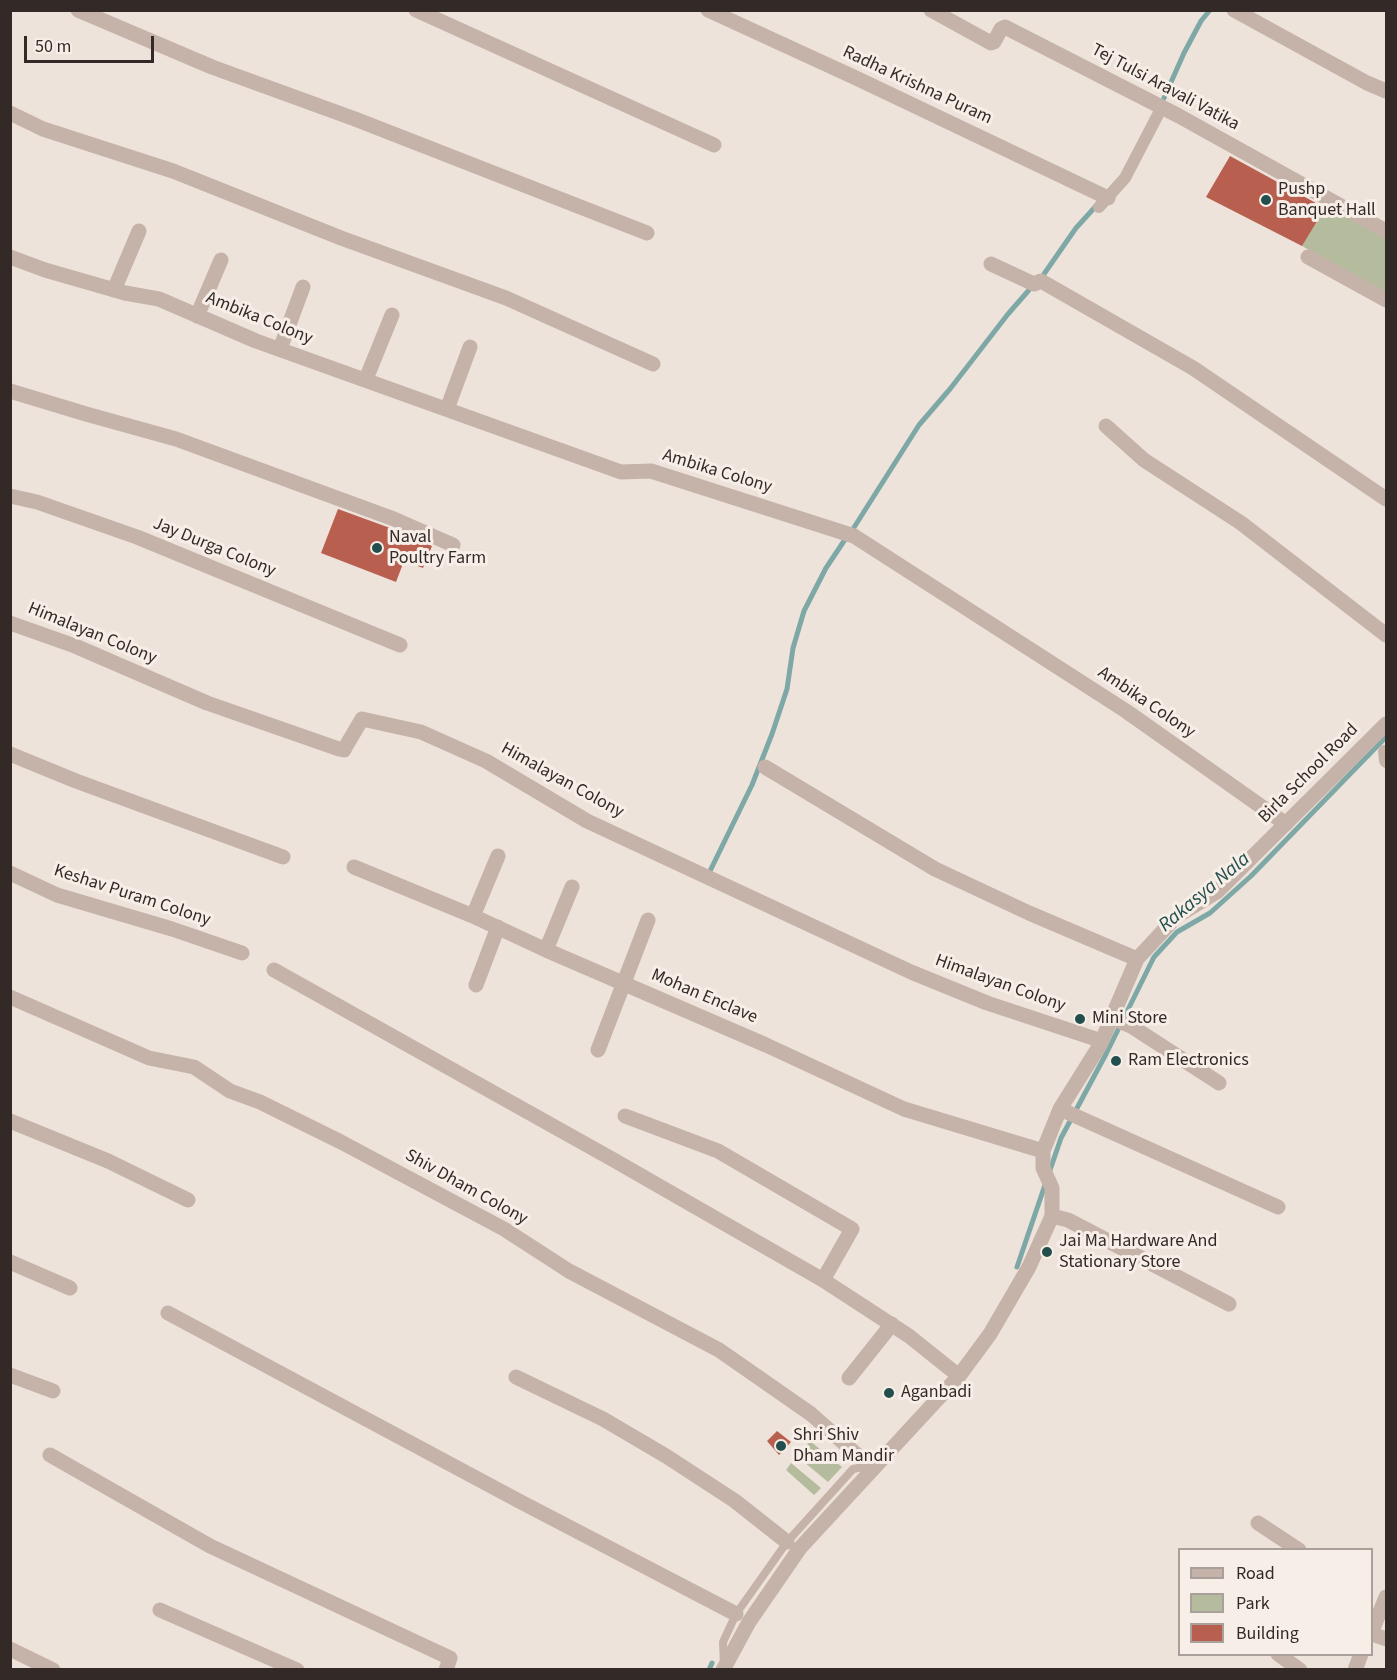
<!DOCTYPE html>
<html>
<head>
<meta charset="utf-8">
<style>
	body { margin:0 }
	#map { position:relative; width:1397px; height:1680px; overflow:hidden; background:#eee3db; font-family:"Source Sans 3",sans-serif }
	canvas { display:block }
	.frame { position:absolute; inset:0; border:12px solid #332a28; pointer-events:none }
	.legend { position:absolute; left:1178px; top:1548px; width:195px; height:108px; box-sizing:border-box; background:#f7eee7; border:2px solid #a9a09b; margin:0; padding:8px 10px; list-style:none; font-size:18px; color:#332a28 }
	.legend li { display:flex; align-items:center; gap:12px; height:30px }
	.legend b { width:30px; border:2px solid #a9a09b }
	.scale { position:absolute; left:24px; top:36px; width:130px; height:27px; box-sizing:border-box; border:3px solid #332a28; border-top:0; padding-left:8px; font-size:18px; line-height:21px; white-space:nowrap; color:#332a28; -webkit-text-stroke:4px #f7eee7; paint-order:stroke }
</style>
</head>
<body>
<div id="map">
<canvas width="1397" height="1680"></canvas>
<div class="frame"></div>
<ul class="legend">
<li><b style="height:8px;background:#c5b3a9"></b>Road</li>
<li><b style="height:16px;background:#b4bc9d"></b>Park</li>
<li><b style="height:16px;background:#b85f50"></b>Building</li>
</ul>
<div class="scale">50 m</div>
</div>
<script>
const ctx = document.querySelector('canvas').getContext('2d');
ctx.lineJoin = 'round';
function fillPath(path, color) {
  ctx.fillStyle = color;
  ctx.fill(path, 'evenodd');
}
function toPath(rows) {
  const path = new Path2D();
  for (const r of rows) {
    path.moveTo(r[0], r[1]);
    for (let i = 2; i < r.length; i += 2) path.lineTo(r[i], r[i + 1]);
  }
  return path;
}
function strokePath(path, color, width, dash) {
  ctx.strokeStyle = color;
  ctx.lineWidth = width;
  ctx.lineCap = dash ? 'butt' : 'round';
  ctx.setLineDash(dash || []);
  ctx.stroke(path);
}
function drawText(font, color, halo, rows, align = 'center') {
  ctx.font = font + ' "Source Sans 3",sans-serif';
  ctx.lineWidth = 6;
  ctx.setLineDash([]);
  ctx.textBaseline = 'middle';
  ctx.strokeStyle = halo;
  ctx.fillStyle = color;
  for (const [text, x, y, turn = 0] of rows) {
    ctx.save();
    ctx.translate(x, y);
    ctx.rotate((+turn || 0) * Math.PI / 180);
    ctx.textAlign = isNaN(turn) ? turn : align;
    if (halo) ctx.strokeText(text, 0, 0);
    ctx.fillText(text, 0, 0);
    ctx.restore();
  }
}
const green = toPath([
	[1324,204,1386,237,1386,293,1302,246],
	[810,1441,842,1467,828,1482,798,1457],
	[791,1463,821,1488,814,1495,786,1470]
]);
const stream = toPath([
	[1164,98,1184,53,1201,21,1210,10],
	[1044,274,1076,228,1096,206],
	[853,529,919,425,950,389,1008,314,1029,290],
	[710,871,752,785,772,734,787,689,793,648,804,611,826,568,846,538],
	[1049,1173,1061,1138,1106,1054,1154,957,1177,932,1210,913,1251,876,1386,737],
	[1017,1267,1046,1182],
	[709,1670,712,1663]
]);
const building = toPath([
	[1230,156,1325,208,1302,246,1206,197],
	[338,509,390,528,432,546,423,568,404,561,396,582,321,553],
	[777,1431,791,1442,779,1455,767,1441]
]);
const service = toPath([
	[724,1665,723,1642,736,1614,787,1542,853,1469,863,1467,869,1467]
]);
const pedestrian = toPath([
	[1099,207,1125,178,1162,107],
	[1384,751,1385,761,1386,762]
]);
const minor = toPath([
	[78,10,212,67,355,119,647,233],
	[416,10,714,145],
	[708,10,856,78,1108,198],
	[931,10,991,43,994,42,1001,29,1005,27,1179,116,1386,231],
	[1234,10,1367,83,1386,91],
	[10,113,43,129,173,171,341,238,506,298,653,364],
	[10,257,45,270,125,293,159,299,256,341,621,472,651,471,854,536,1126,711,1286,824],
	[1308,257,1386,300],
	[991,264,1034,284,1041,281,1193,368,1386,499],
	[114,290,139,231],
	[197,316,221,260],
	[280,349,303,287],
	[366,379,392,315],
	[10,391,86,414,176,439,394,519,453,545],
	[447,409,470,347],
	[1106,426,1144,460,1241,523,1386,635],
	[10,496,37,502,137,537,400,645],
	[10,623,75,646,207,703,339,749,344,750,346,746,362,719,421,732,486,761,587,821,911,972,987,1003,1102,1041],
	[10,754,76,781,283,857],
	[765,767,935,869,1029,913,1137,959],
	[354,867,473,916,546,950,766,1045,904,1109,1043,1151],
	[10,873,57,895,172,929,242,953],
	[473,916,498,856],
	[546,950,572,887],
	[274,970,612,1159,823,1280,909,1336,959,1376],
	[476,985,498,927],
	[10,997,149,1058,194,1067,230,1091,260,1102,341,1142,504,1229,569,1271,719,1350,811,1414,872,1468],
	[1112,1018,1131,1026,1219,1083],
	[598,1050,648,920],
	[1060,1109,1278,1207],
	[625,1116,718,1151,852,1229,823,1280],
	[10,1121,108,1161,188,1200],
	[1052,1216,1068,1220,1229,1304],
	[10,1262,70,1288],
	[168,1313,519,1501,736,1614],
	[10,1375,53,1391],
	[516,1377,603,1419,666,1456,735,1501,787,1542],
	[849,1378,892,1324],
	[50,1455,210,1546,450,1658,446,1670],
	[1258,1523,1299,1550],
	[160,1610,297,1670],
	[1372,1631,1386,1597],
	[1372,1634,1386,1639],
	[10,1649,53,1670],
	[1278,1654,1300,1670],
	[723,1670,749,1622,800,1548,959,1376,990,1334,1029,1267,1052,1216,1052,1188,1043,1168,1043,1151,1060,1109,1100,1045,1137,959,1177,916,1218,891,1386,724],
	[1355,1670,1361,1654]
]);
const markers = [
	[1266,200,6,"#224f4e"],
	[377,548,6,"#224f4e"],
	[1080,1019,6,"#224f4e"],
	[1116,1061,6,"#224f4e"],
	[1047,1252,6,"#224f4e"],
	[889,1393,6,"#224f4e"],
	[781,1446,6,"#224f4e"]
];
const streetNames = [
	["Radha Krishna Puram",917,86,25],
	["Tej Tulsi Aravali Vatika",1165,88,28],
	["Ambika Colony",259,319,22],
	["Ambika Colony",717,472,17],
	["Jay Durga Colony",214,548,22],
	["Himalayan Colony",92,634,22],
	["Ambika Colony",1146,703,34],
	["Birla School Road",1309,774,-45],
	["Himalayan Colony",562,781,29],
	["Keshav Puram Colony",132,896,18],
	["Himalayan Colony",1000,984,20],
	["Mohan Enclave",704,997,23],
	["Shiv Dham Colony",466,1188,29]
];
const poiNames = [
	["Pushp",1278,190],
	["Banquet Hall",1278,211],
	["Naval",389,538],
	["Poultry Farm",389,559],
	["Mini Store",1092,1019],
	["Ram Electronics",1128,1061],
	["Jai Ma Hardware And",1059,1242],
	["Stationary Store",1059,1263],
	["Aganbadi",901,1393],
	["Shri Shiv",793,1436],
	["Dham Mandir",793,1457]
];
const waterNames = [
	["Rakasya Nala",1205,893,-40]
];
fillPath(green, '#b4bc9d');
strokePath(stream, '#7ea8a6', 5);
fillPath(building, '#b85f50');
strokePath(service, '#c5b3a9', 8);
strokePath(pedestrian, '#c5b3a9', 12);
strokePath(minor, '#c5b3a9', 15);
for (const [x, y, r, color] of markers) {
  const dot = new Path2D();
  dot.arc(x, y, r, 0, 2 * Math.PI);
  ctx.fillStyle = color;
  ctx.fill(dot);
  strokePath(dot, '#f7eee7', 2);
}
drawText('18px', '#332a28', '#f7eee7', streetNames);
drawText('18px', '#332a28', '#f7eee7', poiNames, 'left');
drawText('italic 20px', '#224f4e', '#f7eee7', waterNames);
</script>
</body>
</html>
